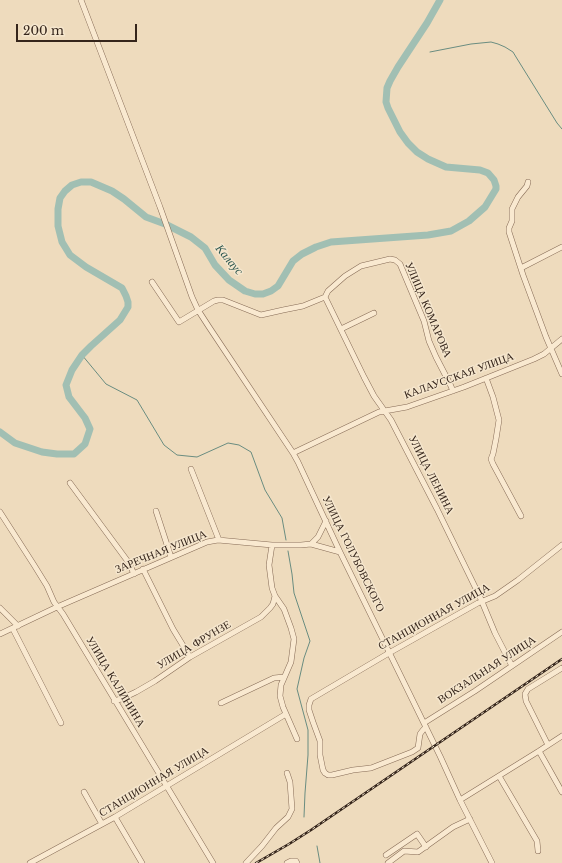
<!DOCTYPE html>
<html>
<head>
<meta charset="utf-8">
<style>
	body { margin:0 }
	#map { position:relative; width:562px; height:863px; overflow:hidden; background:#eedbbd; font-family:"Libre Baskerville",serif }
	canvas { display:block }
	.scale { position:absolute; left:16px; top:24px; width:121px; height:18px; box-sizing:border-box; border:2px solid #35251b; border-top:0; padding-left:5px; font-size:12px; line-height:14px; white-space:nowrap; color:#35251b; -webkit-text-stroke:3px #f5e6cd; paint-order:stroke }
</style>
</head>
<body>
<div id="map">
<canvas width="562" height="863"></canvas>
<div class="scale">200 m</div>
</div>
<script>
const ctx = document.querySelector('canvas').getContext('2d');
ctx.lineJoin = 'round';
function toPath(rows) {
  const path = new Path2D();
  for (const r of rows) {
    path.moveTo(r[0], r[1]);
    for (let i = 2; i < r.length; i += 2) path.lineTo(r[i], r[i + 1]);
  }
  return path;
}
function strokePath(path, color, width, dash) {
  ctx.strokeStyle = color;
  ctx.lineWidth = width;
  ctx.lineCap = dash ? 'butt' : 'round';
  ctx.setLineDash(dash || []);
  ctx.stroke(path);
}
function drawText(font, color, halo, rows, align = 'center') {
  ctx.font = font + ' "Libre Baskerville",serif';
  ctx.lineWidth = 3;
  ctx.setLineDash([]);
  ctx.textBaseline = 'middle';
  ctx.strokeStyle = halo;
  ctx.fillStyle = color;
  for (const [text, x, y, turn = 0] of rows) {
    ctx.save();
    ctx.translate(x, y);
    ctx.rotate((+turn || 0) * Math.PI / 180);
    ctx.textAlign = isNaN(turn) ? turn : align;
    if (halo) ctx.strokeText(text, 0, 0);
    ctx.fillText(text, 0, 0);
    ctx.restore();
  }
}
const stream = toPath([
	[430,52,471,44,491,42,498,44,505,47,513,52,516,57,557,123,562,129],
	[82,355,106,384,137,400,164,445,177,455,197,457,228,443,239,445,251,452,265,490,282,518,286,540],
	[288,551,292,574,294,593,310,641,304,658,297,689,308,730,308,755,305,793,304,817],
	[317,846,320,863]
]);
const river = toPath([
	[0,432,15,443,42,452,57,454,74,454,85,444,90,429,85,418,69,397,66,385,72,370,82,355,91,346,120,320,128,307,128,302,126,296,122,288,86,267,70,255,62,242,58,226,58,209,60,198,65,191,72,185,81,182,91,182,112,191,124,199,146,217,165,224,191,237,205,248,215,265,229,280,245,291,255,294,263,294,271,291,278,286,293,261,302,254,316,247,331,242,428,235,451,231,469,221,485,207,496,189,496,186,494,180,488,173,480,170,446,167,428,159,417,152,408,143,400,132,388,108,386,102,387,88,390,81,398,67,427,23,440,0]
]);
const minor = toPath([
	[81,0,160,207,192,297,198,310,209,327,293,453,298,462,340,552,440,756,460,800,492,863],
	[528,182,527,186,518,197,512,209,512,221,509,228,509,232,523,275,546,337,562,374],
	[521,268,562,247],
	[152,282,179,322,214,301,218,300,223,300,261,315,283,310,303,306,325,297,328,291,345,276,361,266,390,259,395,260,400,264,424,321,429,341,436,357,450,384,453,391],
	[325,297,364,377,374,396,391,420,437,509,480,597,495,633,512,666],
	[341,329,374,313],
	[486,378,493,397,499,420,496,439,493,454,491,459,493,464,521,516],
	[293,453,379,412,407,407,464,387,534,359,544,354,562,339],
	[191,469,219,540],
	[70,483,129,563,134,574],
	[156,511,171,557],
	[0,512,34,565,47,586,54,602,63,614,213,863],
	[311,544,318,537,326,521],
	[272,545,269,565,272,588,275,596,284,609,291,628,294,639,291,662,281,685,280,696,283,707,297,739],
	[143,569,173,629,190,657],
	[0,608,18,626],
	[13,629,61,723],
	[0,634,57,607,207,542,218,540,272,545,301,545,311,544,340,552],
	[114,701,121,699,136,692,155,681,190,657,261,617,270,608,273,604,275,596],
	[221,703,274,678,284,677],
	[424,723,475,691,562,632],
	[426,727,423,730,420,734,418,748,412,752,371,768,353,770,332,775,328,775,325,773,323,770,320,755,320,741,313,722,309,710,309,705,311,699,389,653,478,603,495,596,518,580,562,545],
	[548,745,526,701,525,694,528,689,562,668],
	[539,751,562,792],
	[499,776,537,841,538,851],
	[84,792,102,824],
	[460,800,539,751,562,736],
	[115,817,142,863],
	[386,855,417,834,426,847],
	[30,863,115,817,286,714],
	[246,863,262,846,276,828,288,817,292,809,290,782,287,773],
	[287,863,291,861,296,861,297,863],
	[388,863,404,851,418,852,453,827,470,819]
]);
const rail = toPath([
	[256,863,289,844,311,830,562,659]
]);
const streetNames = [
	["УЛИЦА КОМАРОВА",428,310,67],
	["КАЛАУССКАЯ УЛИЦА",459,376,-20],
	["УЛИЦА ЛЕНИНА",431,475,63],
	["ЗАРЕЧНАЯ УЛИЦА",161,552,-22],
	["УЛИЦА ГОЛУБОВСКОГО",353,554,64],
	["СТАНЦИОННАЯ УЛИЦА",434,617,-29],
	["УЛИЦА ФРУНЗЕ",194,645,-31],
	["ВОКЗАЛЬНАЯ УЛИЦА",487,670,-33],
	["УЛИЦА КАЛИНИНА",115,682,59],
	["СТАНЦИОННАЯ УЛИЦА",154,782,-31]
];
const waterNames = [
	["Калаус",229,260,50]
];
strokePath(stream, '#698c80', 1);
strokePath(river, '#a1bfb3', 7);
strokePath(minor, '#866b56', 6);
strokePath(minor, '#f9e9d0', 5);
strokePath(rail, '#35251b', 2.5);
strokePath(rail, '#f5e6cd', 1, [3]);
drawText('11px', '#35251b', '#f5e6cd', streetNames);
drawText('italic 12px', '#2a554e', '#f5e6cd', waterNames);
</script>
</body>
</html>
